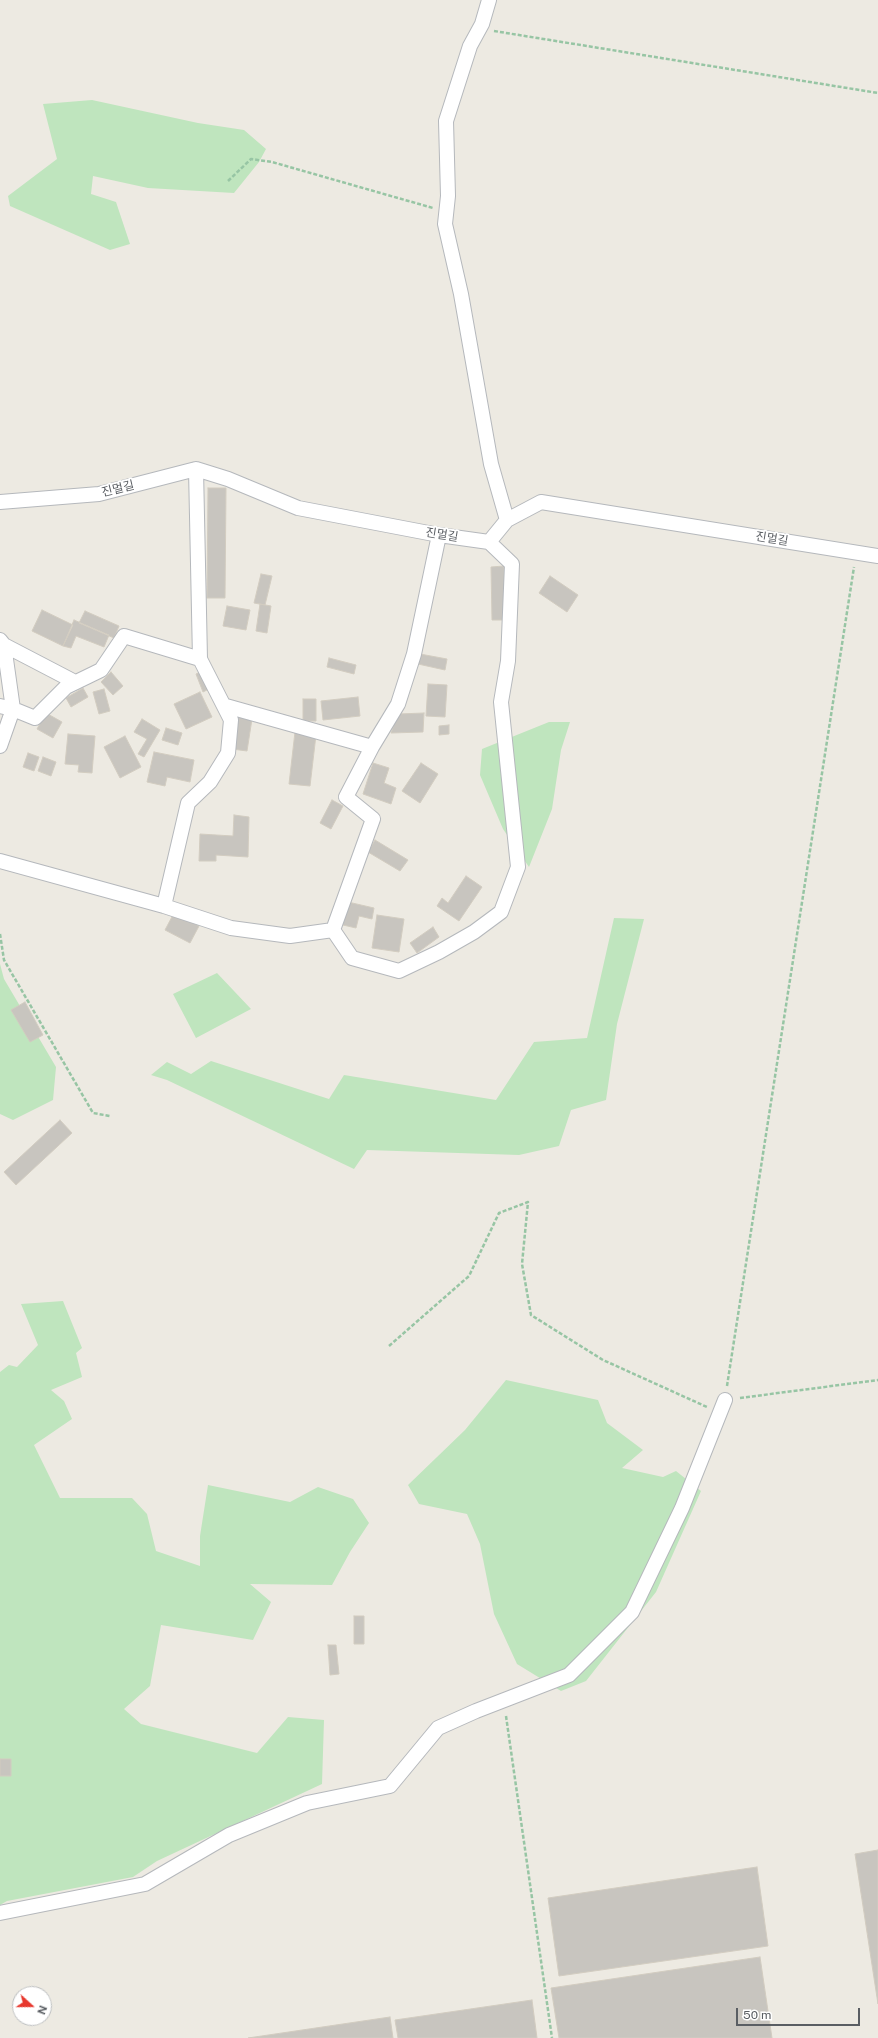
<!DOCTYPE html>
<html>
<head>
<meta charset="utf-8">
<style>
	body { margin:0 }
	#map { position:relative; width:878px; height:2038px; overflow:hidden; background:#edeae2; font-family:"Public Sans",sans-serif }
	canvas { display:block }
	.north { position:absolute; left:12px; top:1986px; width:40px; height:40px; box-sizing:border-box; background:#fff; border:1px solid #bdbfc1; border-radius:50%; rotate:111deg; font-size:11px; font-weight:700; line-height:16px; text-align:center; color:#5a5e63 }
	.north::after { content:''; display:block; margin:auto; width:14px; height:18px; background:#e7382e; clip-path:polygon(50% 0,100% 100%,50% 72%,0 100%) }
	.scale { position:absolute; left:736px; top:2008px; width:124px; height:18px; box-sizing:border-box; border:2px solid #5a5e63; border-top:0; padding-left:5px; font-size:12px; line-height:14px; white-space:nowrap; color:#5a5e63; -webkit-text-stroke:3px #fff; paint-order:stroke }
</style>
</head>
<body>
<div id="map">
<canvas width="878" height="2038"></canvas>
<div class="north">N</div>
<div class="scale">50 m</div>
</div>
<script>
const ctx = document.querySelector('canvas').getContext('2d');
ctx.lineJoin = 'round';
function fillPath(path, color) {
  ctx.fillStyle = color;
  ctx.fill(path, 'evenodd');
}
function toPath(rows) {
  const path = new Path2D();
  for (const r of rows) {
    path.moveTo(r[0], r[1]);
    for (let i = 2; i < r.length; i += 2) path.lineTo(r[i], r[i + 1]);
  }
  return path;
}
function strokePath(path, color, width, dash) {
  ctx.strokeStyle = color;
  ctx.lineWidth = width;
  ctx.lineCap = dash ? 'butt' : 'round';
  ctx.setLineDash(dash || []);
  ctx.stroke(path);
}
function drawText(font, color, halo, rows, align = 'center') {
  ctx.font = font + ' "Public Sans","Noto Sans KR",sans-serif';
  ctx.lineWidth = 3.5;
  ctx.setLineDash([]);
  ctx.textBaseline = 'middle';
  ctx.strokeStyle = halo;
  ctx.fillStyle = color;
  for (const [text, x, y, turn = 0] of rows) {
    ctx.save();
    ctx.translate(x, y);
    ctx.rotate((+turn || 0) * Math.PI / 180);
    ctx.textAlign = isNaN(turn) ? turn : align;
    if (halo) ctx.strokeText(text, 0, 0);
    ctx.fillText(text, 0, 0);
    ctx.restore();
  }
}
const green = toPath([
	[92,100,198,123,244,130,266,149,259,162,234,193,148,188,93,176,91,194,116,202,130,244,110,250,10,206,8,196,57,159,43,104],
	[549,722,570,722,561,750,552,809,529,867,503,829,480,775,482,749],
	[614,918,644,919,617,1024,606,1100,571,1110,559,1146,519,1155,367,1150,354,1169,167,1080,151,1075,167,1062,191,1074,211,1061,329,1099,344,1075,496,1100,534,1042,587,1038],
	[0,964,4,979,56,1067,53,1100,13,1120,0,1114],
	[217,973,251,1009,196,1038,173,994],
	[63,1301,82,1348,76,1353,82,1377,51,1390,64,1401,72,1419,34,1445,60,1498,132,1498,147,1514,156,1551,200,1566,200,1536,208,1485,290,1502,318,1487,353,1499,369,1523,350,1552,332,1585,250,1584,271,1602,253,1640,161,1625,150,1686,124,1709,141,1724,257,1753,288,1717,324,1720,322,1784,157,1861,133,1877,7,1901,0,1905,0,1372,9,1365,17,1367,38,1345,21,1304],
	[506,1380,598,1400,607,1423,643,1450,622,1468,663,1477,676,1471,701,1491,656,1592,586,1681,561,1691,517,1664,494,1614,480,1544,467,1514,419,1504,408,1485,465,1430]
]);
const building = toPath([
	[208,488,226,488,225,598,207,598,208,488],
	[504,566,504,620,492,620,491,567,504,566],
	[261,574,272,576,265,605,254,603,261,574],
	[550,576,578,595,567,612,539,593,550,576],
	[260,604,271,606,267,633,256,631,260,604],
	[227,606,250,610,246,630,223,626,227,606],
	[42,610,73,625,63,646,32,631,42,610],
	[85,611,119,626,114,638,79,623,85,611],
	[74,620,109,635,104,647,76,636,71,648,63,646,74,620],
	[420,654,447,659,445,670,418,664,420,654],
	[329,658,356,665,354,674,327,667,329,658],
	[202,671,209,689,203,692,196,674,202,671],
	[111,672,123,686,113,695,101,682,111,672],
	[428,684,447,685,445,717,426,716,428,684],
	[83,688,88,697,71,707,66,698,83,688],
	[104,689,110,711,99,714,93,692,104,689],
	[200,692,212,717,186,729,174,704,200,692],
	[358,697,360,716,323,720,321,701,358,697],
	[303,699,316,699,316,721,303,721,303,699],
	[46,713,62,722,53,738,37,729,46,713],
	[424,713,423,732,391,733,398,714,424,713],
	[238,717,252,719,247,751,232,749,238,717],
	[142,719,160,730,144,757,138,754,147,739,134,732,142,719],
	[449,725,449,734,439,735,439,726,449,725],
	[166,728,182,733,178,745,162,740,166,728],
	[295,732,316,735,310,786,289,784,295,732],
	[68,734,95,736,92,773,78,772,79,765,65,764,68,734],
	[125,736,141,767,120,778,104,747,125,736],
	[154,752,194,760,190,782,167,777,165,786,147,782,154,752],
	[28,753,39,757,34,771,23,767,28,753],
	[43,757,56,762,51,776,38,771,43,757],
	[373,763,389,768,384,783,396,788,391,804,363,794,373,763],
	[421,763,438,774,420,803,402,791,421,763],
	[332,800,343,806,331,829,320,823,332,800],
	[234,815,249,817,248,857,216,855,216,861,199,861,200,834,233,836,234,815],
	[375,840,408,860,400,871,368,852,375,840],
	[466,876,482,887,459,921,437,906,442,898,448,903,466,876],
	[348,902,374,908,372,919,359,916,356,928,343,925,348,902],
	[174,913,199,926,190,943,165,930,174,913],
	[377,915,404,919,399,952,372,948,377,915],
	[433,927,439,937,417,953,410,943,433,927],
	[25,1002,43,1035,30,1042,11,1010,25,1002],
	[60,1120,72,1133,16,1185,4,1172,60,1120],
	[354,1616,364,1616,364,1644,354,1644,354,1616],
	[328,1645,336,1645,339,1674,330,1675,328,1645],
	[0,1759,11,1759,11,1776,0,1776,0,1759],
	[878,1850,878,2004,855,1854,878,1850],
	[757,1867,768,1946,559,1976,548,1898,757,1867],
	[760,1957,772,2038,559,2038,551,1988,760,1957],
	[532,2000,537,2038,398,2038,395,2020,532,2000],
	[390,2017,393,2038,248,2038,390,2017]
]);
const path = toPath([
	[494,31,878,93],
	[228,181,251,159,272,162,433,208],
	[0,934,4,960,93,1113,110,1116],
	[389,1346,469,1276,499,1213,528,1202,522,1264,531,1315,603,1360,707,1407],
	[727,1386,854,567],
	[740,1398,878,1380],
	[506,1716,552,2038]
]);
const street = toPath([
	[489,0,482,24,470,46,446,121,448,196,445,224,461,294,491,464,507,520],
	[0,502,99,494,196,469,228,479,298,508,439,535,489,542,507,520,541,502,878,556],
	[439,535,414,654,398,704,372,747,346,797,373,819,333,930,352,958,399,971,439,952,474,932,501,912,518,867,501,702,508,661,512,564,489,542],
	[0,640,4,645,13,709,0,706],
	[4,645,75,682],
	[226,706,372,747],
	[0,746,13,709,35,718,66,687,101,670,124,636,200,659],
	[0,861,164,906,231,928,290,936,333,930],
	[164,906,188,803,210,782,228,753,231,720,200,659,196,469],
	[0,1913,145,1884,229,1835,307,1803,390,1786,438,1728,476,1711,569,1675,632,1612,682,1508,725,1400]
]);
const streetNames = [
	["진멀길",118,489,-14],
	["진멀길",442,535,9],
	["진멀길",772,539,9]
];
fillPath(green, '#bfe5be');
fillPath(building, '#c8c5bf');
strokePath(building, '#d2ccc0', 1);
strokePath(street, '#b5b8bc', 16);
strokePath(path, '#97c5a4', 2.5, [4, 2]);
strokePath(street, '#fff', 14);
drawText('12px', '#5a5e63', '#fff', streetNames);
</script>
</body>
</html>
